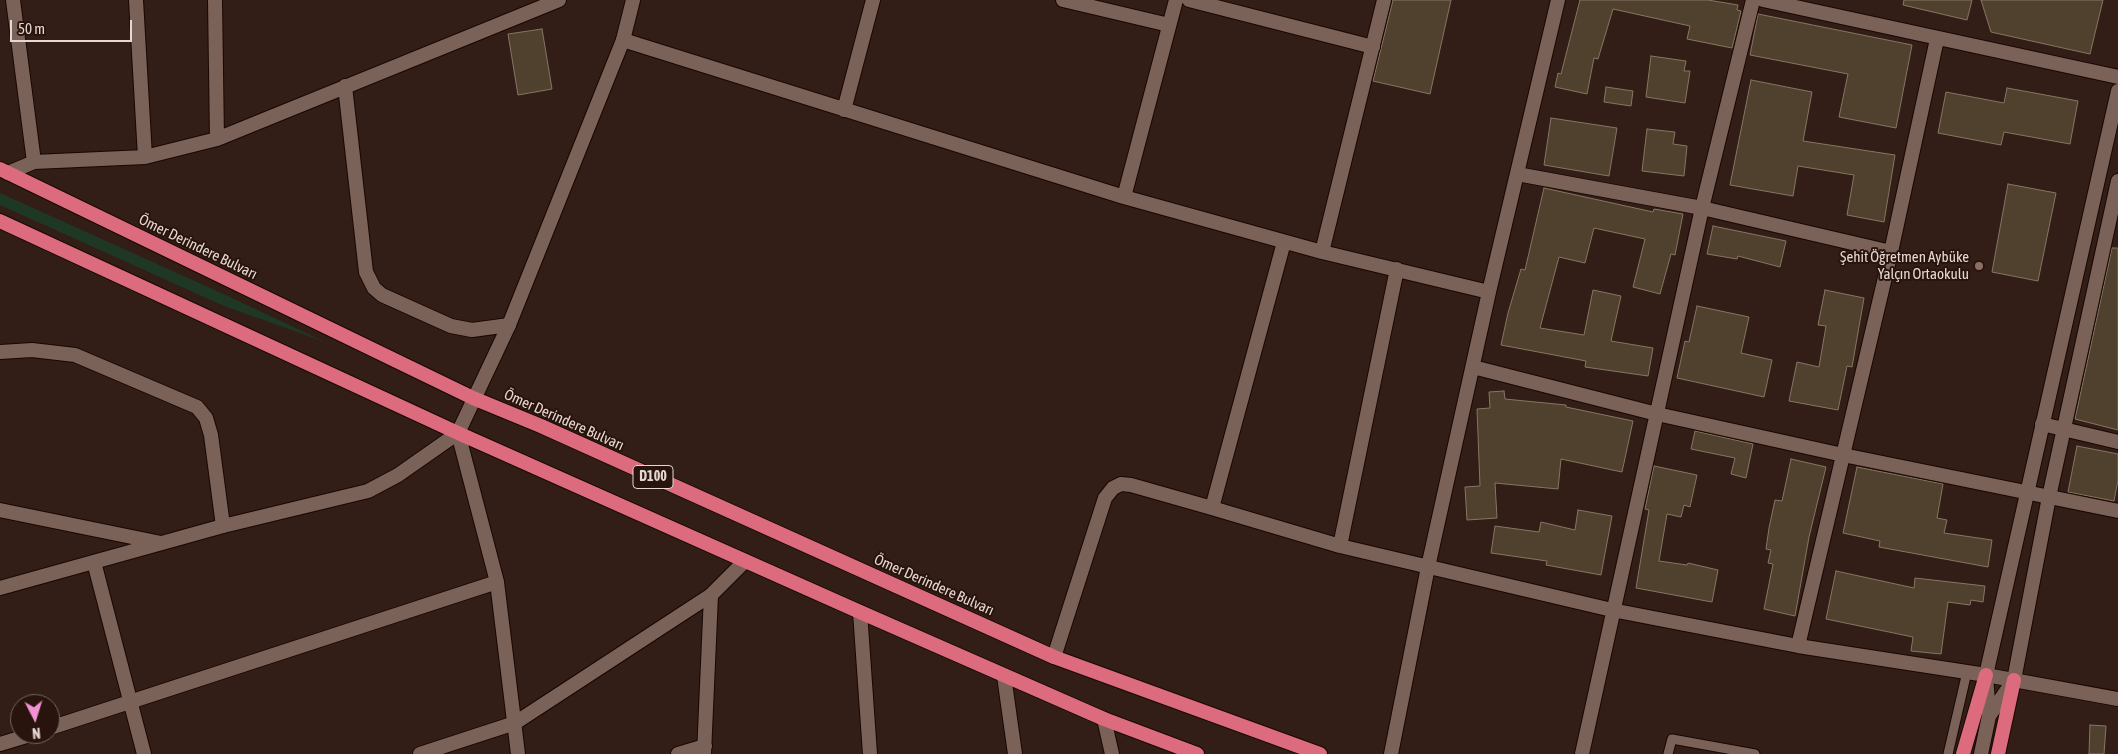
<!DOCTYPE html>
<html>
<head>
<meta charset="utf-8">
<style>
	body { margin:0 }
	#map { position:relative; width:2118px; height:754px; overflow:hidden; background:#321e16; font-family:"Asap Condensed",sans-serif }
	canvas { display:block }
	.north { position:absolute; left:10px; top:694px; width:50px; height:50px; box-sizing:border-box; background:#28140d; border:1px solid #74625c; border-radius:50%; rotate:175deg; font-size:14px; font-weight:700; line-height:20px; text-align:center; color:#e6d7d2 }
	.north::after { content:''; display:block; margin:auto; width:18px; height:22px; background:#f391d5; clip-path:polygon(50% 0,100% 100%,50% 72%,0 100%) }
	.scale { position:absolute; left:10px; top:20px; width:122px; height:22px; box-sizing:border-box; border:2px solid #e6d7d2; border-top:0; padding-left:6px; font-size:15px; line-height:18px; white-space:nowrap; color:#e6d7d2; -webkit-text-stroke:4px #28140d; paint-order:stroke }
</style>
</head>
<body>
<div id="map">
<canvas width="2118" height="754"></canvas>
<div class="north">N</div>
<div class="scale">50 m</div>
</div>
<script>
const ctx = document.querySelector('canvas').getContext('2d');
ctx.lineJoin = 'round';
function fillPath(path, color) {
  ctx.fillStyle = color;
  ctx.fill(path, 'evenodd');
}
function toPath(rows) {
  const path = new Path2D();
  for (const r of rows) {
    path.moveTo(r[0], r[1]);
    for (let i = 2; i < r.length; i += 2) path.lineTo(r[i], r[i + 1]);
  }
  return path;
}
function strokePath(path, color, width, dash) {
  ctx.strokeStyle = color;
  ctx.lineWidth = width;
  ctx.lineCap = dash ? 'butt' : 'round';
  ctx.setLineDash(dash || []);
  ctx.stroke(path);
}
function drawText(font, color, halo, rows, align = 'center') {
  ctx.font = font + ' "Asap Condensed",sans-serif';
  ctx.lineWidth = 4;
  ctx.setLineDash([]);
  ctx.textBaseline = 'middle';
  ctx.strokeStyle = halo;
  ctx.fillStyle = color;
  for (const [text, x, y, turn = 0] of rows) {
    ctx.save();
    ctx.translate(x, y);
    ctx.rotate((+turn || 0) * Math.PI / 180);
    ctx.textAlign = isNaN(turn) ? turn : align;
    if (halo) ctx.strokeText(text, 0, 0);
    ctx.fillText(text, 0, 0);
    ctx.restore();
  }
}
const green = toPath([
	[0,193,228,296,325,342,224,306,0,205]
]);
const building = toPath([
	[1393,0,1451,0,1430,94,1373,81,1393,0],
	[1580,0,1708,0,1738,5,1737,10,1741,11,1732,48,1687,39,1690,26,1613,9,1598,59,1594,58,1587,94,1555,87,1558,73,1561,74,1580,0],
	[1904,0,1972,0,1967,20,1903,5,1904,0],
	[1981,0,2103,0,2090,54,1991,32,1981,0],
	[1758,14,1912,45,1896,128,1839,117,1848,74,1750,55,1758,14],
	[542,29,552,89,518,95,508,34,542,29],
	[1651,56,1686,61,1684,71,1690,71,1685,103,1646,97,1651,56],
	[1751,80,1812,92,1803,141,1895,155,1884,222,1847,215,1854,175,1798,166,1793,196,1730,185,1751,80],
	[1606,87,1633,91,1631,106,1604,102,1606,87],
	[2007,88,2078,101,2070,144,2004,132,2001,145,1938,133,1946,92,2004,103,2007,88],
	[1551,118,1617,128,1609,176,1544,165,1551,118],
	[1647,129,1675,132,1673,144,1687,146,1684,176,1642,171,1647,129],
	[2008,184,2056,193,2038,281,1992,272,2008,184],
	[1544,188,1653,212,1654,209,1683,214,1675,255,1671,254,1660,294,1633,287,1645,239,1594,228,1585,263,1559,257,1540,328,1584,335,1593,290,1621,296,1611,341,1653,348,1648,376,1585,367,1586,361,1501,345,1508,313,1521,269,1525,270,1544,188],
	[1713,226,1786,241,1780,267,1738,256,1737,259,1707,254,1713,226],
	[2112,248,2118,248,2118,430,2075,419,2112,248],
	[1825,290,1864,298,1852,367,1847,366,1838,410,1789,401,1797,362,1819,367,1826,326,1818,325,1825,290],
	[1697,306,1749,317,1741,353,1772,360,1764,397,1677,378,1685,341,1689,342,1697,306],
	[1504,391,1505,399,1566,405,1566,407,1633,421,1622,472,1561,459,1558,489,1495,483,1497,518,1467,520,1465,487,1480,486,1477,409,1490,408,1489,392,1504,391],
	[1695,431,1753,444,1746,478,1731,474,1735,458,1691,449,1695,431],
	[2077,446,2118,454,2118,480,2114,501,2068,492,2077,446],
	[1791,459,1826,467,1809,537,1795,616,1764,609,1773,564,1768,563,1771,550,1766,549,1769,528,1775,500,1782,501,1791,459],
	[1654,466,1697,475,1690,507,1684,505,1681,517,1667,514,1659,561,1687,565,1688,563,1718,570,1712,602,1636,588,1649,510,1645,509,1654,466],
	[1857,467,1943,484,1937,518,1947,520,1944,533,1992,540,1988,567,1879,547,1880,541,1843,533,1857,467],
	[1578,510,1612,516,1601,575,1546,565,1547,561,1491,553,1495,526,1539,532,1541,522,1575,530,1578,510],
	[1836,571,1914,588,1915,578,1985,586,1983,602,1971,600,1970,605,1948,602,1941,654,1911,651,1913,637,1826,619,1836,571],
	[2090,725,2106,726,2104,754,2089,754,2090,725]
]);
const service = toPath([
	[1668,754,1672,739,1755,754],
	[1948,754,1967,672]
]);
const minor = toPath([
	[13,0,34,162],
	[136,0,145,157],
	[215,0,217,139],
	[1063,0,1169,25],
	[1189,0,1373,47],
	[1763,0,2118,77],
	[623,40,1124,197,1322,252,1489,292],
	[345,86,366,272,374,288,382,295,451,326,472,330,509,325],
	[844,110,873,0],
	[8,173,34,162,145,157,217,139,559,0],
	[1517,174,1702,208,1891,252],
	[1124,197,1176,0],
	[1284,242,1212,508,1340,546,1612,610,1798,646,1986,675,2118,699],
	[1322,252,1384,0],
	[0,352,32,350,75,355,197,407,206,418,211,435,223,526],
	[1473,367,1657,414,1843,455,2118,511],
	[2042,424,2118,442],
	[458,433,497,582,518,754],
	[0,510,161,543],
	[1340,546,1397,269],
	[94,562,144,754],
	[860,612,870,754],
	[1798,646,1891,252,1937,39],
	[1054,657,1105,498,1113,488,1121,484,1131,485,1212,508],
	[1004,676,1015,754],
	[1104,719,1112,754],
	[50,728,497,582],
	[0,744,33,734],
	[678,754,705,746],
	[704,754,711,595],
	[1391,754,1428,567,1489,292,1558,0],
	[1582,754,1702,208,1753,0]
]);
const tertiary = toPath([
	[0,588,223,526,368,491,398,475,458,433,509,325,623,40,633,0],
	[1989,716,2014,680,2049,497,2118,181],
	[420,754,515,723,711,595,745,561],
	[1981,754,1989,716,1986,675,2118,91]
]);
const trunk = toPath([
	[0,169,473,398,541,426,1054,657,1320,754],
	[0,221,458,433,860,612,1104,719,1197,754],
	[1963,754,1986,675],
	[1998,754,2014,680]
]);
const markers = [
	[1979,266,5,"#8d6e63"]
];
const shields = [
	[653,477,40]
];
const shieldNames = [
	["D100",653,477]
];
const streetNames = [
	["Ömer Derindere Bulvarı",198,247,26],
	["Ömer Derindere Bulvarı",564,420,24],
	["Ömer Derindere Bulvarı",934,585,24]
];
const poiNames = [
	["Şehit Öğretmen Aybüke",1969,257],
	["Yalçın Ortaokulu",1969,274]
];
fillPath(green, '#1f3725');
fillPath(building, '#50412f');
strokePath(building, '#867662', 1);
strokePath(service, '#190703', 11);
strokePath(minor, '#190703', 16);
strokePath(tertiary, '#190703', 16);
strokePath(trunk, '#190703', 16);
strokePath(service, '#7b6258', 9);
strokePath(minor, '#7b6258', 14);
strokePath(tertiary, '#7b6258', 14);
strokePath(trunk, '#dc6b7e', 14);
for (const [x, y, r, color] of markers) {
  const dot = new Path2D();
  dot.arc(x, y, r, 0, 2 * Math.PI);
  ctx.fillStyle = color;
  ctx.fill(dot);
  strokePath(dot, '#28140d', 2);
}
for (const [x, y, w] of shields) {
  const box = new Path2D();
  box.roundRect(x - w / 2, y - 11.5, w, 23, 4);
  ctx.fillStyle = '#28140d';
  ctx.fill(box);
  strokePath(box, '#e6d7d2', 1);
}
drawText('bold 14px', '#e6d7d2', null, shieldNames);
drawText('15px', '#e6d7d2', '#28140d', streetNames);
drawText('15px', '#e6d7d2', '#28140d', poiNames, 'right');
</script>
</body>
</html>
